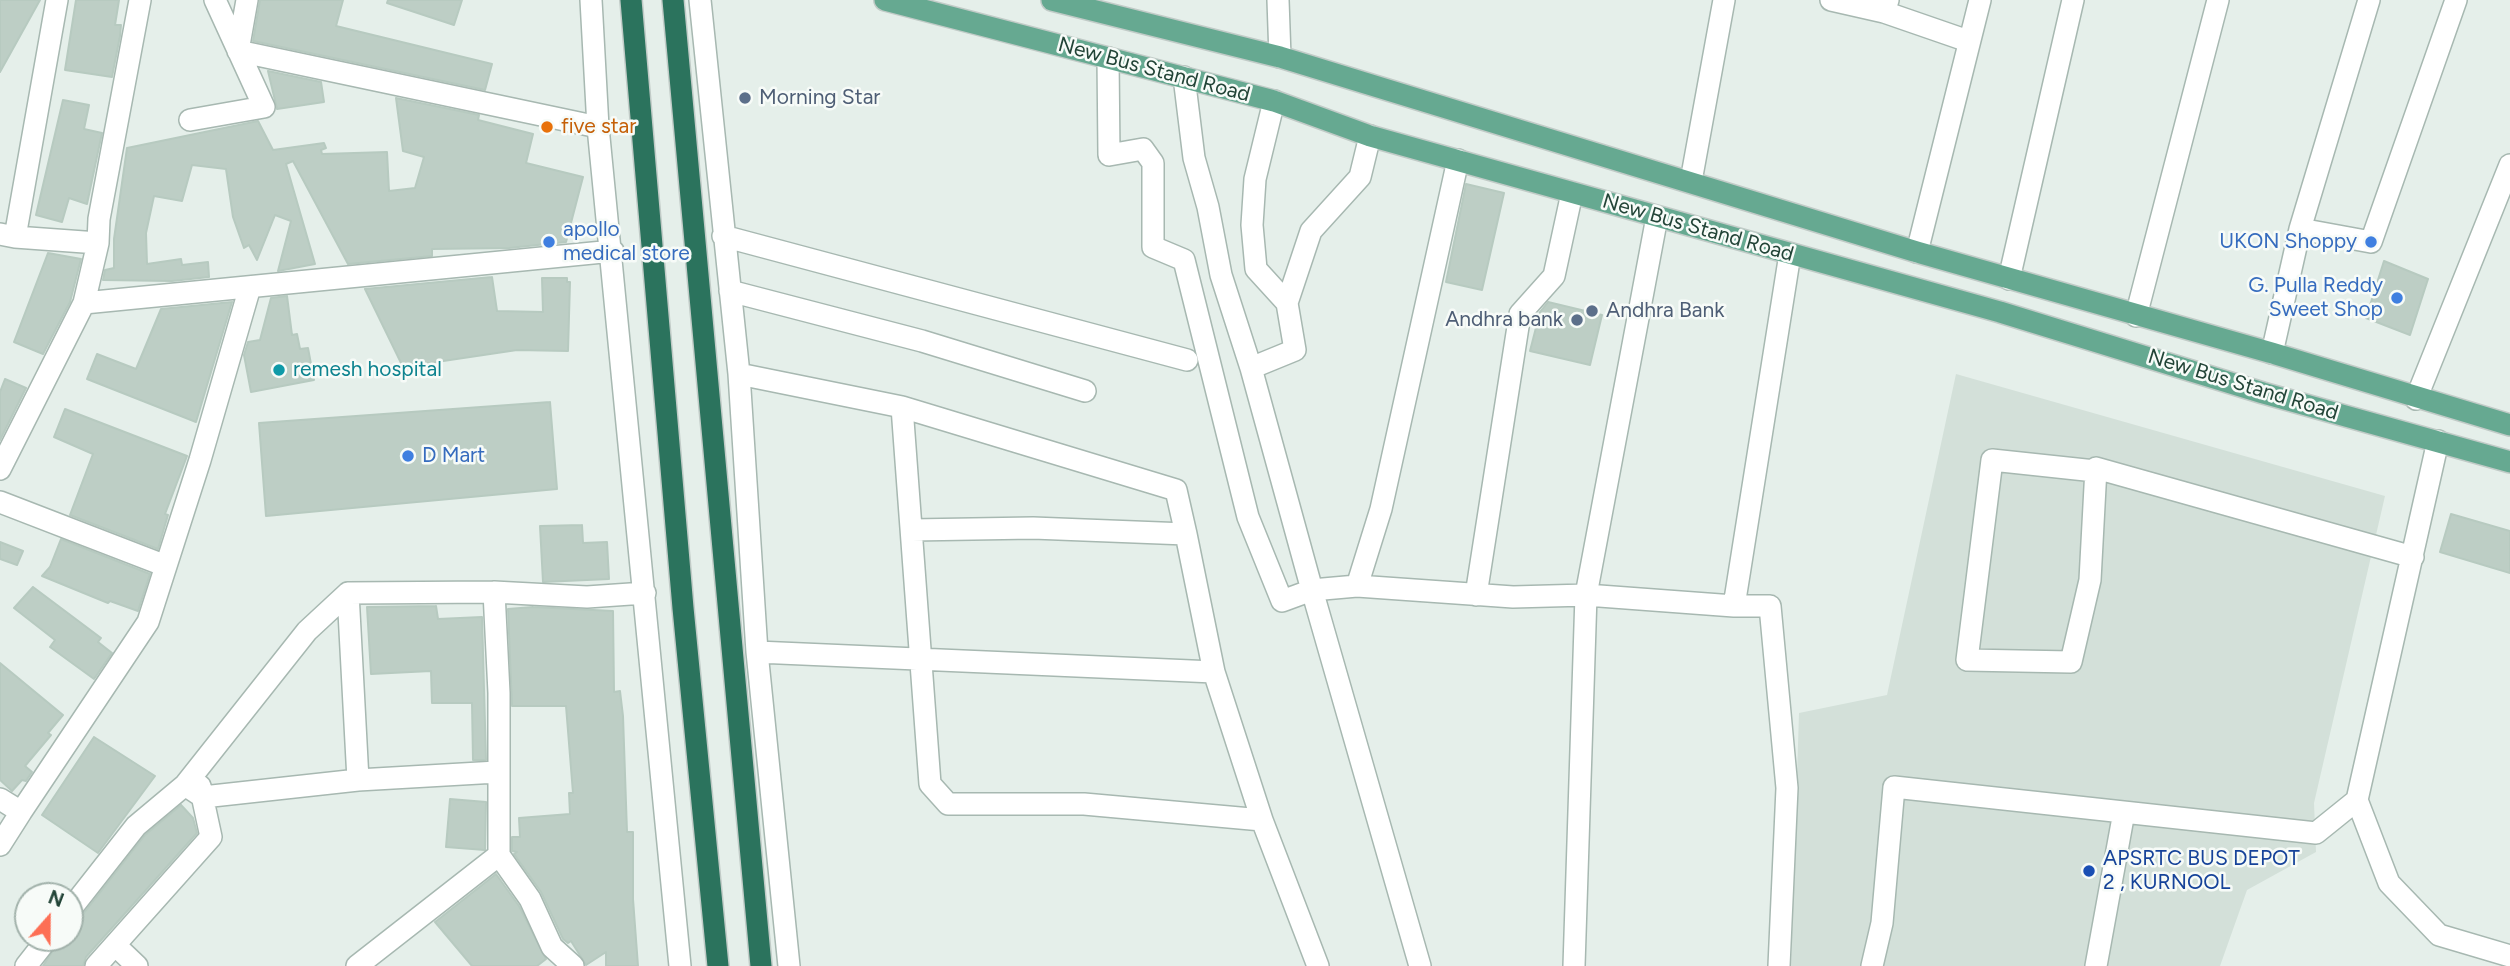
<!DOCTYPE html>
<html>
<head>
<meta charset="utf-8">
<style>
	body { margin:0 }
	#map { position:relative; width:2510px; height:966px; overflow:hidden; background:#e5efea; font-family:Figtree,sans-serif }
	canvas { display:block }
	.north { position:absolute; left:14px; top:882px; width:70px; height:70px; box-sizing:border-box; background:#f7fbf8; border:2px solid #a2b2ab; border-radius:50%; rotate:21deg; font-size:19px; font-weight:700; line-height:28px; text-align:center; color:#224437 }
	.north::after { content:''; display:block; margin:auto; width:24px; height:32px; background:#fd6f55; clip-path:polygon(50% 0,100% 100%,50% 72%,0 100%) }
</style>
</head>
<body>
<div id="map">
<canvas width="2510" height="966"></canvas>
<div class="north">N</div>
</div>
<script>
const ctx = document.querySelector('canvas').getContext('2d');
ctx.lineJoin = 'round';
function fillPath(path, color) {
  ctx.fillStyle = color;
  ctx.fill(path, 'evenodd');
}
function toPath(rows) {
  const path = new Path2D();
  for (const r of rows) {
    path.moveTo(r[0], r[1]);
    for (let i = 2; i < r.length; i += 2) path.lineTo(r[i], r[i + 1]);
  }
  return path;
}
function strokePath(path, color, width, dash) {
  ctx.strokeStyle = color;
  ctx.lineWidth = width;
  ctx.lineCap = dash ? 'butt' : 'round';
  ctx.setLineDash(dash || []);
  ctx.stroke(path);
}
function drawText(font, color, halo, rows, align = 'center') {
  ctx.font = font + ' Figtree,sans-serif';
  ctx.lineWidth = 5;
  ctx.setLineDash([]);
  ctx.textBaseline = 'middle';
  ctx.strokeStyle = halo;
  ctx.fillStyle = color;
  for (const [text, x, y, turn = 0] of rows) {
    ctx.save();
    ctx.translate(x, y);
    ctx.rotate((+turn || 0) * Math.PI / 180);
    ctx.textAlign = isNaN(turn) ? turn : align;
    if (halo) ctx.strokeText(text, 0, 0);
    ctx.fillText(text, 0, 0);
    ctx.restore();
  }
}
const built = toPath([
	[1956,374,2385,496,2314,803,2316,852,2247,890,2220,966,1791,966,1799,713,1887,695]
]);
const building = toPath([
	[0,0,40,0,0,72,0,0],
	[76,0,119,0,115,25,121,25,120,36,112,77,65,70,76,0],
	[260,0,343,0,336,26,492,64,485,90,253,41,260,0],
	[388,0,462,0,454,25,387,3,388,0],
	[268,71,321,82,324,102,277,109,268,71],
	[396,98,479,115,478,120,533,134,526,163,583,177,566,242,509,248,432,249,432,256,348,264,293,161,286,164,315,264,278,271,291,221,275,215,257,260,249,245,244,248,233,217,226,169,192,165,182,201,154,196,146,233,147,264,181,259,182,265,208,262,209,277,172,281,103,280,105,270,114,268,114,239,127,148,258,121,273,150,324,143,326,148,321,150,322,154,387,152,389,191,415,188,424,157,403,151,396,98],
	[63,100,89,105,84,129,102,133,87,204,69,198,62,222,36,215,63,100],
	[1466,184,1504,193,1482,290,1446,282,1466,184],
	[48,253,81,259,70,302,43,354,14,342,48,253],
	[2384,261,2428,279,2410,335,2366,318,2384,261],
	[492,277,497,311,543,312,542,278,567,278,567,282,570,282,568,351,517,350,403,367,365,289,492,277],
	[287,296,292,335,297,334,300,349,308,348,314,380,251,392,244,355,248,342,260,340,271,298,287,296],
	[232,302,196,422,87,379,97,354,136,369,161,309,232,302],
	[1548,302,1602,315,1590,365,1530,351,1540,312,1548,302],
	[5,379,26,388,0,440,0,392,5,379],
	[550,402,557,489,266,516,259,423,550,402],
	[65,409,187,456,165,514,168,515,158,549,70,515,93,454,54,437,65,409],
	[2451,514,2510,531,2510,573,2440,552,2451,514],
	[582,525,583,543,607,542,609,579,543,582,540,526,582,525],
	[61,539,150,574,138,611,110,601,108,603,42,576,50,567,61,539],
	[0,542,23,551,17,565,0,559,0,542],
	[33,587,101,638,98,642,112,653,94,679,50,647,55,640,14,608,33,587],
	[436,606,438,619,482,617,486,760,473,760,472,703,432,703,431,671,371,674,367,607,436,606],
	[533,607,613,611,614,692,620,691,623,716,627,832,633,832,633,899,638,966,606,966,606,952,586,965,571,941,568,943,563,939,541,892,514,854,517,852,512,851,512,837,520,837,519,818,570,814,569,793,573,793,566,706,512,706,508,609,533,607],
	[0,663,63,715,48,733,51,735,25,766,32,772,26,781,22,780,12,791,0,780,0,663],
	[94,737,155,776,98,853,42,815,94,737],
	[450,799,486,802,485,850,446,847,450,799],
	[181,805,193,818,197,833,86,957,83,966,43,966,61,938,70,938,70,926,80,918,145,835,181,805],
	[496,874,519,906,546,959,537,966,472,966,435,922,496,874]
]);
const minor = toPath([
	[247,0,238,51,598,127],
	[591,0,598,127,680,966],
	[700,0,739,374,757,652,789,966],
	[1278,0,1280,57],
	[1831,0,1884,12],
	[1888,0,1884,12,1968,41],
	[1108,58,1109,155,1143,149,1153,163,1153,247,1184,260,1248,517,1282,601,1312,590,1251,368],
	[1184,77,1194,158,1208,207,1221,275,1251,368,1295,350,1287,303,1311,231,1360,177,1370,136],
	[1274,101,1255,179,1252,225,1256,269,1287,303],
	[190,120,264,107,215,0],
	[1458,160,1381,509,1357,586,1513,597,1586,595,1657,217],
	[1691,181,1724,0],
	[2300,229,2371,242,2456,0],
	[0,234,15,237,57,0],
	[723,236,1187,360],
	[15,237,98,243],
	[1917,252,1980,0],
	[2009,279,2073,0],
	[730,291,922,341,1085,391],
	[84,303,613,251],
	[2136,316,2218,0],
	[2272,353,2300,229,2369,0],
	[739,374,902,407,930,784,948,804,1084,804,1262,820,1318,966],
	[2416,399,2510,165],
	[902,407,1176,490,1186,534,1033,528,912,530],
	[2438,441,2357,800,2389,883,2439,935,2510,956],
	[0,469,84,303,98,243,99,219,140,0],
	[2095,471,1992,460,1967,660,2071,662,2090,580,2096,468,2413,557],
	[0,502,166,566],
	[1186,534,1214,672,1262,820],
	[1357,586,1312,590,1420,966],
	[348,593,358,780],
	[1476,595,1520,314,1554,276,1572,193],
	[1734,606,1770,606,1787,788,1779,966],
	[757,652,1214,672],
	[185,785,203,797,358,780,497,772],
	[0,799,21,812,148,622,200,460,250,287],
	[0,845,21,812],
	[70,910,136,826,185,785,307,631,348,593,494,592],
	[115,945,137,966],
	[26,966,48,938],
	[96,966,211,837,200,786],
	[357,966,499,855],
	[573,966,552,947,530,899,499,855,499,693,494,592,587,597,645,593],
	[1574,966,1586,595,1734,606,1790,254],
	[1872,966,1882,923,1894,787,2316,833,2357,800],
	[2096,966,2124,812]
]);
const major = toPath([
	[885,0,1274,101,1370,136,2000,312,2263,393,2510,462],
	[1052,0,1280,57,1917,252,2272,353,2510,425]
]);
const highway = toPath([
	[631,0,683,608,718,966],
	[673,0,761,966]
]);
const markers = [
	[745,98,7,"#5c6f8a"],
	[547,127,7,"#e8710a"],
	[549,242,7,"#3f7fe0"],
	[2371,242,7,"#3f7fe0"],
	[2397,298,7,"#3f7fe0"],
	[1592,311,7,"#5c6f8a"],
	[1577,320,7,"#5c6f8a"],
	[279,370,7,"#0f9aa8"],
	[408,456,7,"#3f7fe0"],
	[2089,871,7,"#1a4fb4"]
];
const streetNames = [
	["New Bus Stand Road",1154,70,15],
	["New Bus Stand Road",1698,228,16],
	["New Bus Stand Road",2243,385,17]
];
const serviceNames = [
	["Morning Star",759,98],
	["Andhra Bank",1606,311],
	["Andhra bank",1563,320,"right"]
];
const foodNames = [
	["five star",561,127]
];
const shopNames = [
	["apollo",563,230],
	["medical store",563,254],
	["UKON Shoppy",2357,242,"right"],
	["G. Pulla Reddy",2383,286,"right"],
	["Sweet Shop",2383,310,"right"],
	["D Mart",422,456]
];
const cultureNames = [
	["remesh hospital",293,370]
];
const transitNames = [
	["APSRTC BUS DEPOT",2103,859],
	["2 , KURNOOL",2103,883]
];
fillPath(built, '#d3e0d9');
fillPath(building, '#bdcec5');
strokePath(building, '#b7cac0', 2);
strokePath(minor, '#a7b8b1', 24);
strokePath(major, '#c1cbc7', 24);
strokePath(highway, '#c1cbc7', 24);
strokePath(minor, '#fff', 21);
strokePath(major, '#66a991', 21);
strokePath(highway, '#2b735d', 21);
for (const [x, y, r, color] of markers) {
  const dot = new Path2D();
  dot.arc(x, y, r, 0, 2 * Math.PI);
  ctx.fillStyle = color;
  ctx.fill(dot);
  strokePath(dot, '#f7fbf8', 2.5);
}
drawText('21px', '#224437', '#f7fbf8', streetNames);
drawText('21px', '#4e5e75', '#f7fbf8', serviceNames, 'left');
drawText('21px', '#c56008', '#f7fbf8', foodNames, 'left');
drawText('21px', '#366cbe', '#f7fbf8', shopNames, 'left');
drawText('21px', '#0d838f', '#f7fbf8', cultureNames, 'left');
drawText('21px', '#164399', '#f7fbf8', transitNames, 'left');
</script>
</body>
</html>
